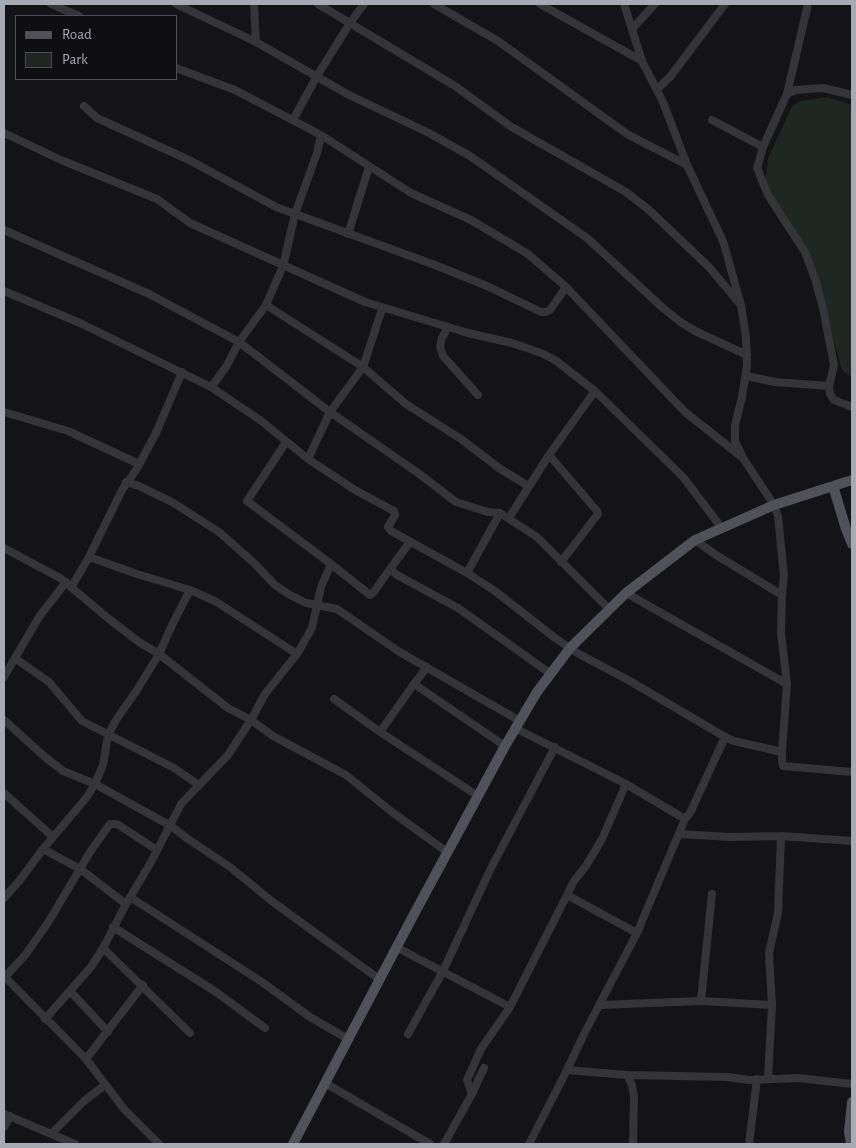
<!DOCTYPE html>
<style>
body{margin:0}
#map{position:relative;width:856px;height:1148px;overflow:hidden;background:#141315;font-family:"Alegreya Sans",sans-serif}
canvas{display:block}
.frame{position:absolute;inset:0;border:5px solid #a7a9b3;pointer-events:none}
.legend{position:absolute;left:15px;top:15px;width:162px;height:65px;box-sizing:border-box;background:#0f0e10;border:1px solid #4c4c51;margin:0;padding:6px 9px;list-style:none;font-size:15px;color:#a7a9b3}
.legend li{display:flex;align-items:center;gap:10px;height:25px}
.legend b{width:25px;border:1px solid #4c4c51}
</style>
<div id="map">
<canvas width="856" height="1148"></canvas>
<div class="frame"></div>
<ul class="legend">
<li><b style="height:6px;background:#515258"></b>Road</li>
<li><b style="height:14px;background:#202621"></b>Park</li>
</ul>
</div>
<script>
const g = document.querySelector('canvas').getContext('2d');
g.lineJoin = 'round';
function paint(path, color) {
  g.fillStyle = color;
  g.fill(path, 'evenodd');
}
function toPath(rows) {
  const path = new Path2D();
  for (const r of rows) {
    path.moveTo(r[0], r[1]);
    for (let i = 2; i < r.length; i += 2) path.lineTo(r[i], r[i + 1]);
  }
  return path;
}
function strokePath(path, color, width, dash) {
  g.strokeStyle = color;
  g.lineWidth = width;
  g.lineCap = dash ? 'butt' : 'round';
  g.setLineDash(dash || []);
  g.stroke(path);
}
paint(toPath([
 [827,97,852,105,852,378,842,370,809,254,780,212,765,179,769,156,792,106,800,101]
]), '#202621');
strokePath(toPath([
 [51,4,79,16],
 [176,4,256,42,349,95,429,133,470,156,587,238,663,308,679,321,695,331,747,355],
 [254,4,256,42],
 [318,4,455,86,510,126,626,192,649,210,709,267,740,304],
 [434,4,498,41,627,134,687,165],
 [540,4,642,61],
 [624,4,642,61,663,102,687,165,723,241,741,305,746,337,747,366,742,397,735,425,735,441,743,458,774,505,778,516,784,576,782,595,781,633,787,684],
 [632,29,655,4],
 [176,68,235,90,321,135],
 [657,89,670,77,725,4],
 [787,94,808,4],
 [852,95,823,88,796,90,787,94,763,147,757,168,768,195,805,252,815,279,823,308,834,365,829,386,830,394,834,400,852,407],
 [84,106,97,118,189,160,276,207,435,265,487,286,541,312,546,312,550,310,566,287],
 [293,120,317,76,350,23,364,4],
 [712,120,763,147],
 [4,133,61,160,157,199,190,223,365,302,468,333,512,343,541,353,555,360,595,391,683,477,721,527],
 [4,230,149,294,239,342,330,412,418,473,456,502,488,512,500,513],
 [348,234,369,167],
 [4,291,80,323,211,387,260,420,308,459,355,490,394,511,395,515,388,527,391,531,467,573,495,591,555,638,579,654,630,681,725,737,734,741,782,752,782,762,783,766,852,772],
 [266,305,363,367,406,404,461,439,499,468,528,486],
 [448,327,442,338,440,347,443,356,478,395],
 [746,376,775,382,829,386],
 [211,387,226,367,239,342,266,305,283,266,295,214,317,153,321,135,411,193,471,220,528,254,566,287,685,412,743,458],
 [4,412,68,431,139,464],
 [549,455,597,511,598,514,561,562],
 [308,459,330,412,363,367,382,309],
 [126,482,139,486,172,502,219,532,253,562,275,585,290,595,306,603,337,609,398,651,520,721],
 [509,518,549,455,595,391],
 [695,540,716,555,782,595],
 [4,548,60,578,109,619,139,642,159,654,228,708,251,720,273,736,346,775,392,812,447,852],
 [89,557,122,490,136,470,156,433,182,372],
 [331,564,370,595,373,593,390,569,397,575,458,608,551,674],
 [390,569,410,542],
 [467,573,500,513,537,537,609,609],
 [190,590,215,601,297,654],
 [626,593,787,684,782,752],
 [16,659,49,682,82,721,174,768,199,785],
 [4,677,39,617,66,582],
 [414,684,427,667],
 [334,699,380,732],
 [4,720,45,757,63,771,95,784,171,826,188,839,230,867,273,902,379,979],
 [515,728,626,784,685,819],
 [4,793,53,837],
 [478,796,380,732,414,684,505,746],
 [680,834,730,837,781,836,852,841],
 [43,849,80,869,126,904],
 [567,895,574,881,586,866,602,839,626,784],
 [130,897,262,982,310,1017,348,1039],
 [4,898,20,880,43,849,87,797,95,784,103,765,108,735,116,720,137,690,159,654,173,623,190,590,137,574,89,557,72,586],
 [113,927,216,992,265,1028],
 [396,947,510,1007],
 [103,948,190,1033],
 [4,976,86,1059,124,1109,159,1144],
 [5,977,26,954,49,921,90,852,110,824,117,824,157,850],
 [70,991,108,1032],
 [701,1001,712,894],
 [599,1005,701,1001,772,1005,768,1078],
 [772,1005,769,953,778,913,781,836],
 [45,1019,91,967,103,948,126,904,151,862,181,804,228,755,251,720,265,694,297,654,312,628,321,587,331,564,247,501,286,442],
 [408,1034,443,971,490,870,555,747],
 [86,1059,143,985],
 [567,1070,627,1075,728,1077,749,1080,798,1078,852,1084],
 [627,1075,632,1085,634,1097,633,1144],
 [325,1083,430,1144],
 [472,1094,484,1068],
 [4,1114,75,1144],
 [4,1127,10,1116],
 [51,1134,84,1101,105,1085],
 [444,1144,472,1094,467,1080,481,1049,510,1007,567,895,637,933],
 [529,1144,567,1070,585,1032,637,933,685,819,690,813,725,737],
 [749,1144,757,1079]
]), '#353539', 8);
strokePath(toPath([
 [833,486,846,529,852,544],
 [293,1144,413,916,505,746,537,692,570,648,626,593,695,540,774,505,852,480],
 [851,1144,849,1132,852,1102]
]), '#515258', 10);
</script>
